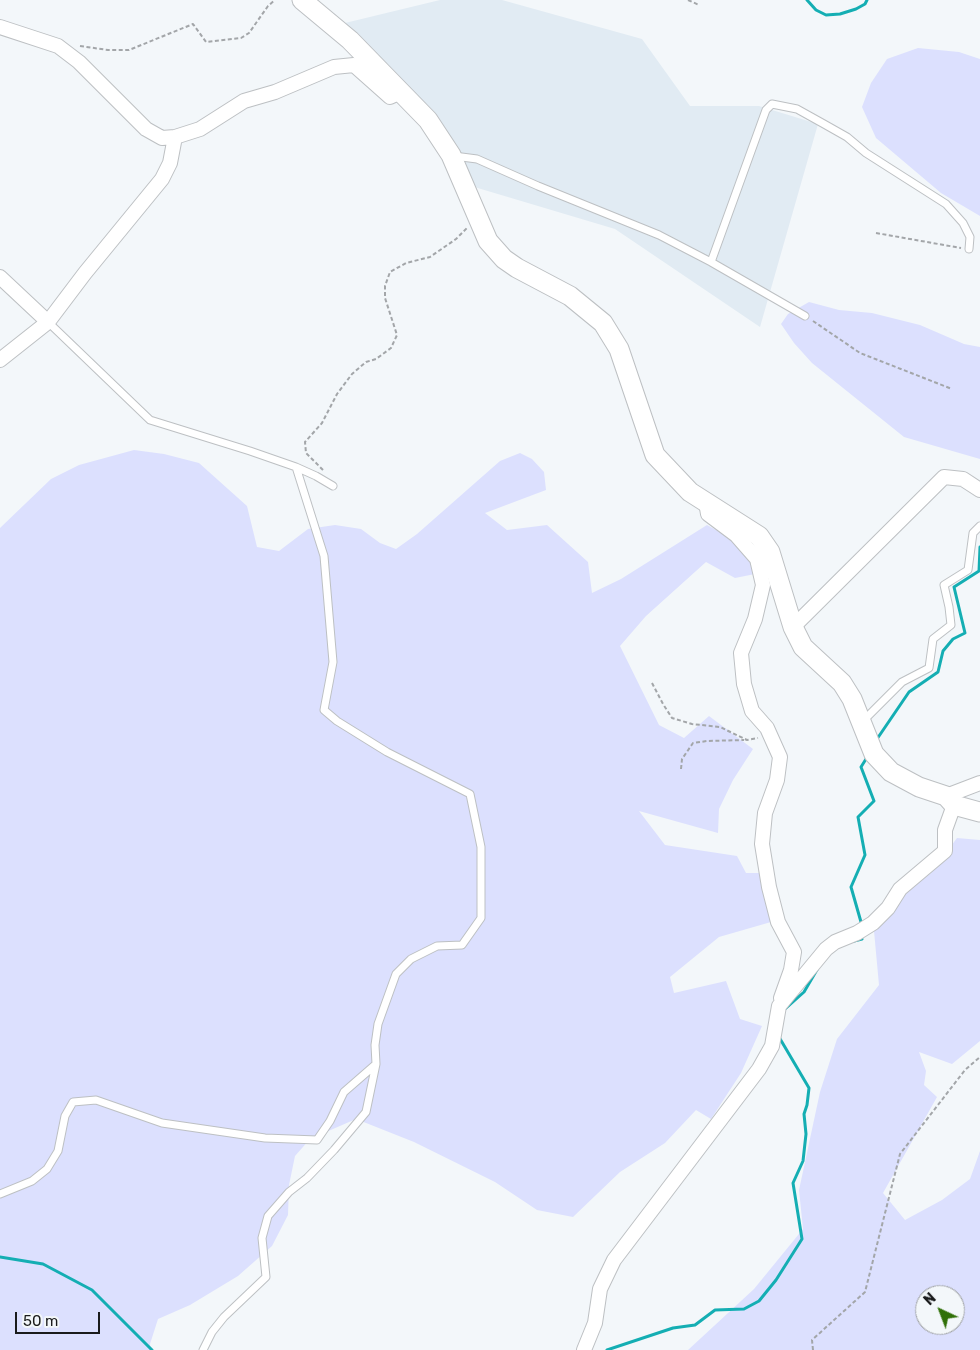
<!DOCTYPE html>
<style>
body{margin:0}
#map{position:relative;width:980px;height:1350px;overflow:hidden;background:#f3f7fa;font-family:Rubik,sans-serif}
canvas{display:block}
.north{position:absolute;left:915px;top:1285px;width:50px;height:50px;box-sizing:border-box;background:#f3f7fa;border:1px solid #9c9fa1;border-radius:50%;rotate:317deg;font-size:14px;font-weight:700;line-height:20px;text-align:center;color:#1a1b1c}
.north::after{content:'';display:block;margin:auto;width:18px;height:22px;background:#307008;clip-path:polygon(50% 0,100% 100%,50% 72%,0 100%)}
.scale{position:absolute;left:15px;top:1312px;width:85px;height:22px;box-sizing:border-box;border:2px solid #1a1b1c;border-top:0;padding-left:6px;font-size:15px;line-height:18px;white-space:nowrap;color:#1a1b1c;-webkit-text-stroke:4px #f3f7fa;paint-order:stroke}
</style>
<div id="map">
<canvas width="980" height="1350"></canvas>
<div class="north">N</div>
<div class="scale">50 m</div>
</div>
<script>
const g = document.querySelector('canvas').getContext('2d');
g.lineJoin = 'round';
function paint(path, color) {
  g.fillStyle = color;
  g.fill(path, 'evenodd');
}
function toPath(rows) {
  const path = new Path2D();
  for (const r of rows) {
    path.moveTo(r[0], r[1]);
    for (let i = 2; i < r.length; i += 2) path.lineTo(r[i], r[i + 1]);
  }
  return path;
}
function strokePath(path, color, width, dash) {
  g.strokeStyle = color;
  g.lineWidth = width;
  g.lineCap = dash ? 'butt' : 'round';
  g.setLineDash(dash || []);
  g.stroke(path);
}
paint(toPath([
 [440,0,502,0,642,39,690,106,759,106,818,124,760,327,615,229,471,186,453,140,345,23]
]), '#e1ebf3');
paint(toPath([
 [918,48,959,52,980,59,980,216,941,193,876,138,862,107,871,83,887,59],
 [809,302,839,310,872,313,920,325,964,344,980,347,980,459,904,437,812,363,794,343,781,324,788,314],
 [134,450,164,454,199,463,247,506,257,547,279,551,308,529,335,525,361,529,380,543,396,549,417,534,500,461,520,453,532,459,544,472,546,490,485,513,507,530,547,525,588,562,592,593,621,579,707,525,727,536,749,554,755,574,735,578,706,562,646,616,620,646,659,725,684,738,709,716,753,749,733,780,719,809,718,833,639,811,665,845,737,856,746,873,762,873,771,922,719,937,670,977,674,993,726,981,740,1019,762,1026,741,1073,711,1119,696,1110,665,1143,620,1172,573,1217,537,1210,495,1182,414,1142,356,1119,310,1139,295,1156,289,1185,288,1215,272,1246,238,1276,190,1305,158,1319,150,1344,151,1350,0,1350,0,528,51,479,79,465],
 [957,838,980,840,980,1041,952,1064,919,1052,926,1071,924,1085,937,1097,883,1193,905,1220,942,1200,970,1179,980,1151,980,1350,688,1350,754,1289,803,1229,799,1190,820,1092,837,1039,879,985,874,931,905,893,931,873],
 [925,1295,955,1295,955,1325,925,1325]
]), '#dce0fe');
strokePath(toPath([
 [807,0,816,10,826,15,840,14,856,9,865,4,867,0],
 [877,739,909,692,938,672,943,651,953,639,965,633,954,587,979,571,980,547],
 [861,922,851,887,865,855,858,817,874,801,861,767,866,759],
 [854,941,862,939],
 [785,1009,804,992,818,968],
 [0,1257,43,1264,92,1290,152,1350],
 [607,1350,673,1328,695,1325,715,1310,744,1309,759,1301,776,1280,802,1239,793,1183,803,1161,806,1134,804,1114,807,1105,809,1088,779,1037]
]), '#14aeb3', 3);
const lane = toPath([
 [454,156,477,159,538,186,659,235,711,262,766,110,772,104,797,109,824,124,847,137,866,153,946,204,963,223,970,237,969,249],
 [711,262,805,316],
 [48,322,150,420,250,451,296,467,316,476,333,486],
 [862,722,902,682,929,668,933,639,951,625,949,607,944,585,968,570,973,533,980,526],
 [0,1194,32,1181,47,1169,58,1151,65,1116,73,1102,96,1100,162,1123,265,1138,317,1140,330,1121,344,1092,375,1065],
 [203,1350,212,1332,224,1317,266,1277,262,1238,268,1216,289,1192,307,1178,334,1150,366,1112,376,1064,375,1045,378,1024,396,974,411,959,437,946,462,945,481,918,481,847,470,794,387,752,337,721,324,710,333,662,324,556,296,467]
]);
const street = toPath([
 [0,27,58,46,79,62,146,129,162,138,175,137,200,129,244,101,275,92,334,67,354,65,390,97,401,92],
 [0,277,48,322],
 [0,360,48,322,85,273,162,179,170,163,175,137],
 [706,502,708,514,736,535,757,559,763,585,755,619,741,653,744,684,752,711,767,728,780,757,777,780,765,813,762,844,769,887,778,922,794,952,791,970,781,998],
 [793,627,944,477,963,479,980,490],
 [946,796,980,783],
 [584,1350,595,1323,600,1289,614,1260,759,1069,772,1046,779,1006,826,949,835,942,857,933,873,923,888,908,900,889,945,851,945,830,954,805]
]);
const secondary = toPath([
 [302,0,350,40,428,120,451,155,488,241,504,259,517,268,570,296,603,323,619,349,655,455,690,492,759,536,770,552,793,627,803,647,842,683,852,699,874,754,891,772,919,787,946,796,954,805,980,812]
]);
strokePath(lane, '#bdc0c3', 9);
strokePath(street, '#bdc0c3', 16);
strokePath(secondary, '#bdc0c3', 21);
strokePath(toPath([
 [688,0,699,5],
 [80,46,108,50,129,50,193,24,206,42,241,38,249,33,268,6,275,0],
 [876,233,961,248],
 [813,321,860,353,952,389],
 [323,470,306,453,305,442,322,423,337,394,352,374,366,362,376,359,391,348,397,335,385,298,385,286,390,272,406,263,430,257,456,239,467,228],
 [652,683,663,704,672,718,692,724,720,727,747,740,758,738],
 [681,769,682,759,693,743,707,741,744,740],
 [813,1350,812,1340,865,1292,900,1154,965,1070,980,1057]
]), '#a3a6a9', 2, [4, 2.5]);
strokePath(lane, '#fff', 7);
strokePath(street, '#fff', 14);
strokePath(secondary, '#fff', 19);
</script>
